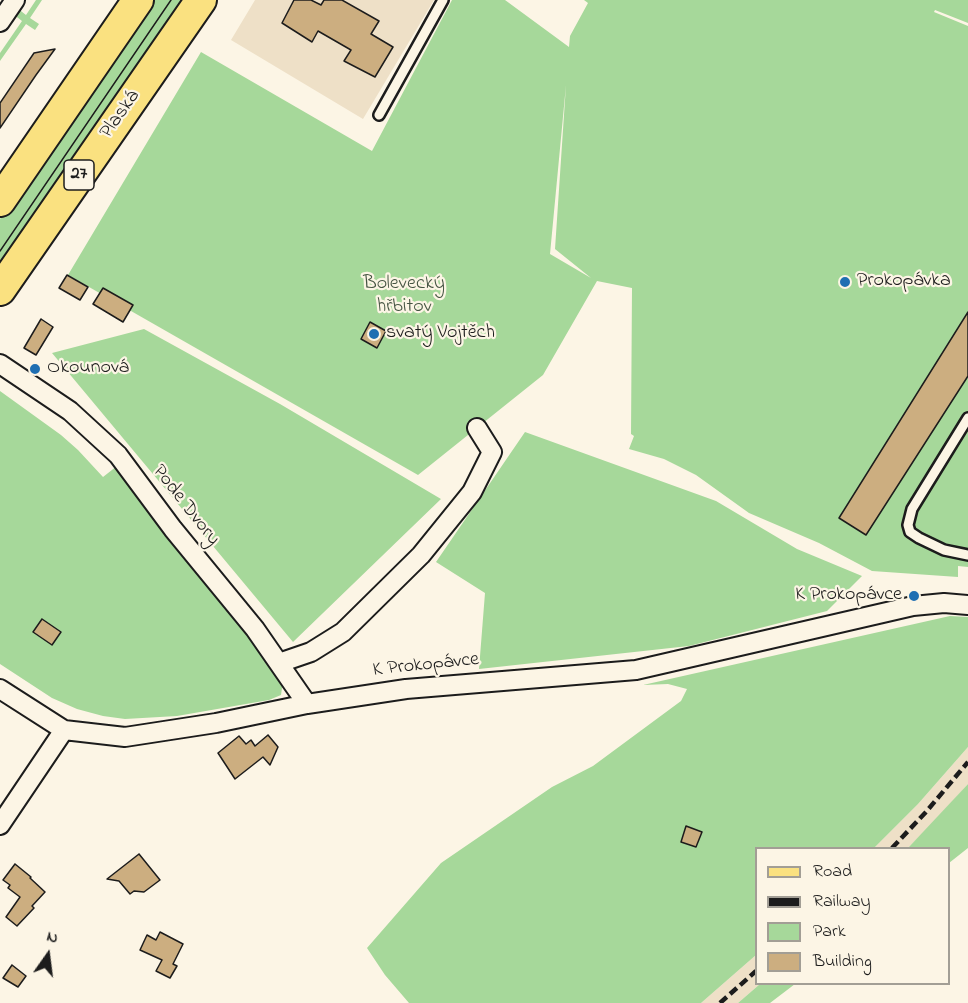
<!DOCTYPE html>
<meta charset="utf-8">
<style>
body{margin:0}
#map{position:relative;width:968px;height:1003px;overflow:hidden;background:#fcf5e5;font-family:"Indie Flower",sans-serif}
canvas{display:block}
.legend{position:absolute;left:755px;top:847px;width:195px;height:138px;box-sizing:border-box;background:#fcf5e5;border:2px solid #a29e95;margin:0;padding:8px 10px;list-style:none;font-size:18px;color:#1c1c1c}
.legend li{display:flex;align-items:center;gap:12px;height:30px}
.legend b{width:30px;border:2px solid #a29e95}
.north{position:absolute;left:18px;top:925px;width:60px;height:60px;-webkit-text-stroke:4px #fcf5e5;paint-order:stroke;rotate:14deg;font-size:16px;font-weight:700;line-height:24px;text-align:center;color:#1c1c1c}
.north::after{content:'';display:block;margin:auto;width:21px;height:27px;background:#1c1c1c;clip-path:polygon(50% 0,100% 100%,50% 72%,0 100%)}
</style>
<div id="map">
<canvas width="968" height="1003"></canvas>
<ul class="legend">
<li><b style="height:8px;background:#fae180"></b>Road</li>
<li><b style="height:8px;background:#1c1c1c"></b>Railway</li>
<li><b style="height:16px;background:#a6d89a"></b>Park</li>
<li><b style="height:16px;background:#ccae80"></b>Building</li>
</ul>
<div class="north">N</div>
</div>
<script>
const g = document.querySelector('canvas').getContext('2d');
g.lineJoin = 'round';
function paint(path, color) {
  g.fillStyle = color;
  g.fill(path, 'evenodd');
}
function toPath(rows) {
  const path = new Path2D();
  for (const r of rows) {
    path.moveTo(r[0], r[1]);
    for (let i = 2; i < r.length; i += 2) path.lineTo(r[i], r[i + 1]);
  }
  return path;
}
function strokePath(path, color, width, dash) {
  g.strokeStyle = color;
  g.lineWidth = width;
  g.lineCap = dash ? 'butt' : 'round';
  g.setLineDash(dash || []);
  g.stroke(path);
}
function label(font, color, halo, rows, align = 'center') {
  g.font = font + ' "Indie Flower",sans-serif';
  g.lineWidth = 4.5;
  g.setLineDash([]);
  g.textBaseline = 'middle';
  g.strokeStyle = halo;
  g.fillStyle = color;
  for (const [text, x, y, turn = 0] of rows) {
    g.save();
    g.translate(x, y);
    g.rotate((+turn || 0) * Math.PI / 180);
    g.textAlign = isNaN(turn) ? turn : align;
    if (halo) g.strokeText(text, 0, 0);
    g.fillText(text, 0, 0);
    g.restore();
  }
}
paint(toPath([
 [255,0,434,0,363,119,231,40],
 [968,747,968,784,936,820,908,848,874,848,918,804],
 [756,955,756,984,760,984,738,1003,701,1003]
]), '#eee0c7');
paint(toPath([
 [36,0,42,0,30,18,39,24,35,30,26,24,0,61,0,53,22,21,13,14,17,8,26,15],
 [150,0,187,0,0,275,0,219],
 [452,0,505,0,569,47,570,36,588,3,584,0,968,0,968,23,935,10,934,12,968,26,968,567,958,566,958,577,872,571,819,543,749,513,696,475,664,459,629,449,634,436,631,434,632,288,597,281,543,375,418,475,68,275,201,52,372,151],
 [566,85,555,249,591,278,550,254],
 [144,329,280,404,441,499,293,642,52,353],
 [0,391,61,435,78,450,103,477,117,466,274,665,283,681,281,695,269,700,177,716,125,719,103,716,77,709,52,698,0,664],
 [525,432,716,501,797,549,862,576,827,611,689,646,479,669,485,593,436,562],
 [950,616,968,617,968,747,918,804,874,848,756,848,756,955,701,1003,409,1003,385,975,367,948,441,863,552,787,593,766,681,701,687,689,668,684,643,685],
 [968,784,968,848,949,863,948,848,908,848],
 [760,984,795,984,770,1003,738,1003]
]), '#a6d89a');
const building = toPath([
 [294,0,311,0,321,5,324,0,342,0,379,21,371,34,393,47,375,77,344,61,351,50,318,31,312,42,282,23,294,0],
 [55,49,36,75,0,128,0,103,34,53,55,49],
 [67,275,88,287,80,300,59,288,67,275],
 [103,288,133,305,123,322,93,304,103,288],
 [968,312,968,376,866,535,839,518,968,312],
 [41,319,53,327,36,355,24,348,41,319],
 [370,322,386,331,377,348,361,339,370,322],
 [42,619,61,632,52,645,33,632,42,619],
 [268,735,278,747,270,765,263,757,235,779,218,753,239,736,246,744,251,740,255,746,268,735],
 [686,826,702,832,696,847,681,842,686,826],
 [139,854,160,880,144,892,134,891,130,894,119,881,107,879,139,854],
 [15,864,31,877,30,878,45,892,32,906,34,908,17,926,6,917,20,897,8,888,10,885,3,880,15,864],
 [160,932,183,944,173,964,177,966,170,978,156,971,162,960,140,950,147,935,156,940,160,932],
 [12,965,26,976,18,987,3,978,12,965]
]);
paint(building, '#ccae80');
strokePath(building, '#1c1c1c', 1.5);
const service = toPath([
 [379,115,443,0],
 [968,418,912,509,908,525,910,532,919,538,944,550,968,555]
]);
const minor = toPath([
 [0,22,15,0],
 [0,364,70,411,118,455,173,529,255,629,307,704],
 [279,663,311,652,343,632,421,555,472,492,492,452,477,428],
 [0,689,64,730,125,737,216,723,307,704,406,689,636,670,913,606,944,603,968,605],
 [0,825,64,730]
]);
const primary = toPath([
 [0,201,138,0],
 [0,290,201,0]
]);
strokePath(service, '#1c1c1c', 14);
strokePath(minor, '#1c1c1c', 22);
strokePath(primary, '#1c1c1c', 34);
strokePath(service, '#fcf5e5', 9);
strokePath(minor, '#fcf5e5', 18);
strokePath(primary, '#fae180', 30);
strokePath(toPath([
 [0,251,171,0]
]), '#1c1c1c', 1.5);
strokePath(toPath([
 [892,848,926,812,968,762],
 [720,1003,756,971]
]), '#1c1c1c', 4.5, [9, 4.5]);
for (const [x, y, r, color] of [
 [845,282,6,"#1f6fb2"],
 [374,334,6,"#1f6fb2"],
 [35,369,6,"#1f6fb2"],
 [914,596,6,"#1f6fb2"]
]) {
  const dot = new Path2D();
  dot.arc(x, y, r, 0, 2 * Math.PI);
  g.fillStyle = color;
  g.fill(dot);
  strokePath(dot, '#fcf5e5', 2);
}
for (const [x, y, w] of [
 [79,175,30]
]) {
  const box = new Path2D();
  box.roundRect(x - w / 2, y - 15, w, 30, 4.5);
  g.fillStyle = '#fcf5e5';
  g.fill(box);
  strokePath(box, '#1c1c1c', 1.5);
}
label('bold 18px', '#1c1c1c', null, [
 ["27",79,175]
]);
label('20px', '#1c1c1c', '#fcf5e5', [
 ["Plaská",121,115,-55],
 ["Pode Dvory",185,506,52],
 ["K Prokopávce",426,666,-6]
]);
label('20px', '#1c1c1c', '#fcf5e5', [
 ["Prokopávka",857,282],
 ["svatý Vojtěch",386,334],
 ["Okounová",47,369],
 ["K Prokopávce",902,596,"right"]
], 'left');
label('20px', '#455442', '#fcf5e5', [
 ["Bolevecký",404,285],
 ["hřbitov",404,308]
]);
</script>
